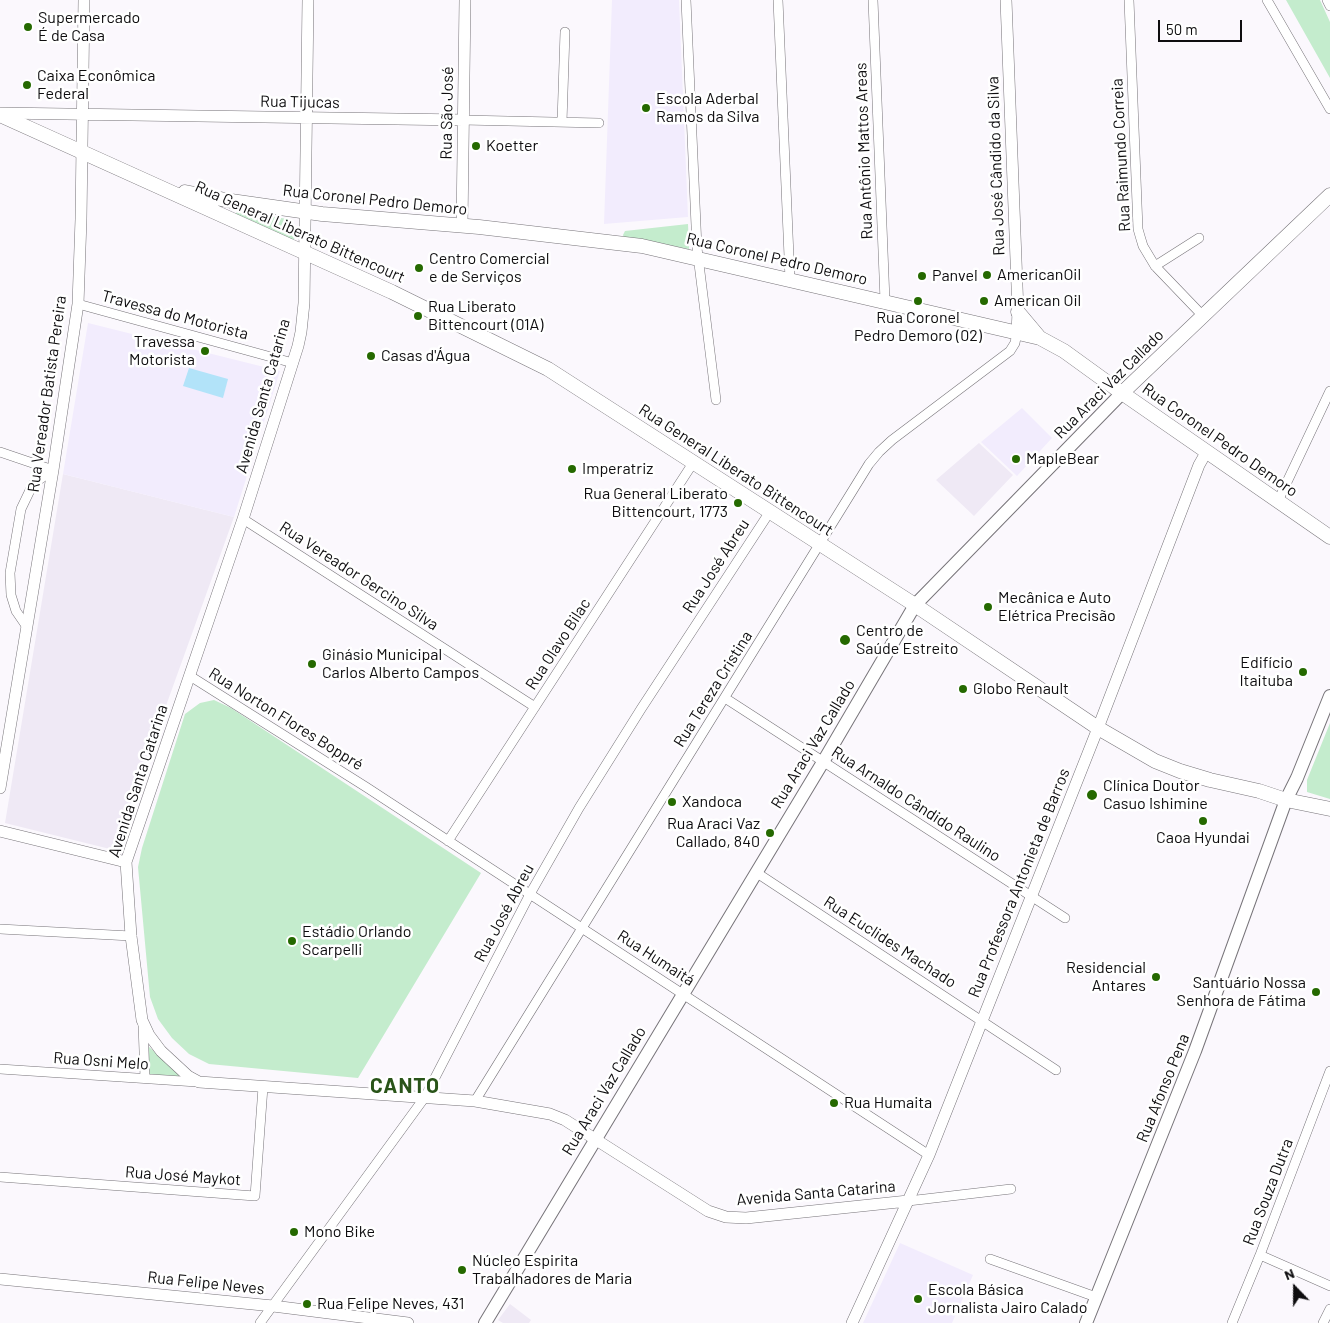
<!DOCTYPE html>
<meta charset="utf-8">
<style>
body{margin:0}
#map{position:relative;width:1330px;height:1323px;overflow:hidden;background:#fbf8fd;font-family:Barlow,sans-serif}
canvas{display:block}
.north{position:absolute;left:1270px;top:1263px;width:50px;height:50px;-webkit-text-stroke:4px #fff;paint-order:stroke;rotate:338deg;font-size:14px;font-weight:700;line-height:20px;text-align:center;color:#0e0d0f}
.north::after{content:'';display:block;margin:auto;width:18px;height:22px;background:#0e0d0f;clip-path:polygon(50% 0,100% 100%,50% 72%,0 100%)}
.scale{position:absolute;left:1158px;top:20px;width:84px;height:22px;box-sizing:border-box;border:2px solid #0e0d0f;border-top:0;padding-left:6px;font-size:15px;line-height:18px;white-space:nowrap;color:#0e0d0f;-webkit-text-stroke:4px #fff;paint-order:stroke}
</style>
<div id="map">
<canvas width="1330" height="1323"></canvas>
<div class="north">N</div>
<div class="scale">50 m</div>
</div>
<script>
const g = document.querySelector('canvas').getContext('2d');
g.lineJoin = 'round';
function paint(path, color) {
  g.fillStyle = color;
  g.fill(path, 'evenodd');
}
function toPath(rows) {
  const path = new Path2D();
  for (const r of rows) {
    path.moveTo(r[0], r[1]);
    for (let i = 2; i < r.length; i += 2) path.lineTo(r[i], r[i + 1]);
  }
  return path;
}
function strokePath(path, color, width, dash) {
  g.strokeStyle = color;
  g.lineWidth = width;
  g.lineCap = dash ? 'butt' : 'round';
  g.setLineDash(dash || []);
  g.stroke(path);
}
function label(font, color, halo, rows, align = 'center') {
  g.font = font + ' Barlow,sans-serif';
  g.lineWidth = 5;
  g.setLineDash([]);
  g.textBaseline = 'middle';
  g.strokeStyle = halo;
  g.fillStyle = color;
  for (const [text, x, y, turn = 0] of rows) {
    g.save();
    g.translate(x, y);
    g.rotate((+turn || 0) * Math.PI / 180);
    g.textAlign = isNaN(turn) ? turn : align;
    if (halo) g.strokeText(text, 0, 0);
    g.fillText(text, 0, 0);
    g.restore();
  }
}
paint(toPath([
 [979,443,1013,475,974,516,936,480],
 [63,474,234,517,114,850,5,823],
 [510,1304,531,1320,529,1323,503,1323,498,1320]
]), '#efe9f5');
paint(toPath([
 [612,0,679,0,688,217,604,224],
 [88,323,280,371,234,517,63,474],
 [1022,408,1052,438,1017,476,981,442],
 [900,1243,973,1275,952,1323,863,1323]
]), '#f2ecfd');
paint(toPath([
 [1286,0,1320,0,1330,22,1330,78],
 [240,211,287,219,295,227,295,238,291,242,234,217,236,213],
 [688,224,689,249,624,238,623,235,625,231],
 [214,700,231,708,481,873,358,1078,209,1064,189,1054,172,1038,158,1019,150,997,138,867,142,848,185,714,200,703],
 [1330,723,1330,799,1307,792,1307,780],
 [148,1046,184,1078,149,1075]
]), '#c4eccd');
paint(toPath([
 [189,368,228,379,223,398,183,386]
]), '#b2e3f9');
const minor = toPath([
 [686,0,697,248,716,400],
 [778,0,790,280],
 [873,0,885,301],
 [1129,0,1138,229,1140,236,1143,246,1155,266,1203,316],
 [1267,0,1330,109],
 [1327,0,1330,6],
 [463,120,599,123],
 [562,122,565,32],
 [1155,266,1199,238],
 [78,304,293,363],
 [0,452,53,470],
 [1278,501,1330,391],
 [243,519,535,707],
 [27,627,16,611,11,595,10,573,21,509,33,484,53,470],
 [190,676,366,787,929,1155],
 [725,698,1065,918],
 [448,841,693,463],
 [757,873,1056,1070],
 [0,929,131,936],
 [143,1024,145,1078],
 [0,1069,197,1082],
 [475,1101,869,464,879,452,892,440,1010,351,1015,343,1017,332],
 [0,1177,255,1196,263,1087],
 [908,1201,1011,1189],
 [1260,1255,1330,1286],
 [990,1259,1096,1297],
 [260,1323,425,1097,530,894,579,808,641,709,769,513],
 [1232,1323,1260,1255,1330,1071],
 [1323,1323,1330,1309]
]);
const tertiary = toPath([
 [308,0,304,303,301,332,298,346,243,519,126,862,131,936,142,1020,149,1035,161,1051,188,1076,199,1082,475,1101,550,1114,565,1120,708,1211,726,1217,746,1218,908,1201],
 [1006,0,1018,312,1017,332],
 [0,113,463,120],
 [462,226,465,0],
 [0,788,53,470,78,304,81,219,84,0],
 [0,831,126,862],
 [0,1279,273,1306,408,1323],
 [852,1323,929,1155,1098,728,1199,465,1207,451]
]);
const secondary = toPath([
 [485,1323,823,762,915,605,1122,393],
 [1086,1323,1195,1051,1286,800,1297,778,1330,696]
]);
const primary = toPath([
 [0,115,392,292,548,369,915,605,1098,728,1155,761,1180,771,1210,780,1259,791,1286,800,1330,809],
 [185,192,231,201,322,214,479,227,642,246,1040,338,1064,351,1122,393,1330,537],
 [1018,312,1039,337],
 [1122,393,1330,195]
]);
strokePath(minor, '#777479', 10);
strokePath(tertiary, '#777479', 12);
strokePath(secondary, '#777479', 14);
strokePath(primary, '#777479', 15);
strokePath(minor, '#fff', 9);
strokePath(tertiary, '#fff', 11);
strokePath(secondary, '#fff', 12);
strokePath(primary, '#fff', 14);
for (const [x, y, r, color] of [
 [28,27,5,"#256900"],
 [27,85,5,"#256900"],
 [646,108,5,"#256900"],
 [476,146,5,"#256900"],
 [419,268,5,"#256900"],
 [987,275,5,"#256900"],
 [922,276,5,"#256900"],
 [918,301,5,"#256900"],
 [984,301,5,"#256900"],
 [418,316,5,"#256900"],
 [205,351,5,"#256900"],
 [371,356,5,"#256900"],
 [1016,459,5,"#256900"],
 [572,469,5,"#256900"],
 [738,503,5,"#256900"],
 [988,607,5,"#256900"],
 [845,640,6,"#256900"],
 [312,664,5,"#256900"],
 [1303,672,5,"#256900"],
 [963,689,5,"#256900"],
 [1092,795,6,"#256900"],
 [672,802,5,"#256900"],
 [1203,821,5,"#256900"],
 [770,833,5,"#256900"],
 [292,941,5,"#256900"],
 [1156,977,5,"#256900"],
 [1316,992,5,"#256900"],
 [834,1103,5,"#256900"],
 [294,1232,5,"#256900"],
 [462,1270,5,"#256900"],
 [918,1299,5,"#256900"],
 [307,1304,5,"#256900"]
]) {
  const dot = new Path2D();
  dot.arc(x, y, r, 0, 2 * Math.PI);
  g.fillStyle = color;
  g.fill(dot);
  strokePath(dot, '#fff', 2);
}
label('16px', '#0e0d0f', '#fff', [
 ["Supermercado",38,18],
 ["É de Casa",38,36],
 ["Caixa Econômica",37,76],
 ["Federal",37,94],
 ["Escola Aderbal",656,99],
 ["Ramos da Silva",656,117],
 ["Koetter",486,146],
 ["Centro Comercial",429,259],
 ["e de Serviços",429,277],
 ["AmericanOil",997,275],
 ["Panvel",932,276],
 ["American Oil",994,301],
 ["Rua Liberato",428,307],
 ["Bittencourt (01A)",428,325],
 ["Rua Coronel",918,318,"center"],
 ["Pedro Demoro (02)",918,336,"center"],
 ["Travessa",195,342,"right"],
 ["Motorista",195,360,"right"],
 ["Casas d'Água",381,356],
 ["MapleBear",1026,459],
 ["Imperatriz",582,469],
 ["Rua General Liberato",728,494,"right"],
 ["Bittencourt, 1773",728,512,"right"],
 ["Mecânica e Auto",998,598],
 ["Elétrica Precisão",998,616],
 ["Centro de",856,631],
 ["Saúde Estreito",856,649],
 ["Ginásio Municipal",322,655],
 ["Carlos Alberto Campos",322,673],
 ["Edifício",1293,663,"right"],
 ["Itaituba",1293,681,"right"],
 ["Globo Renault",973,689],
 ["Clínica Doutor",1103,786],
 ["Casuo Ishimine",1103,804],
 ["Xandoca",682,802],
 ["Rua Araci Vaz",760,824,"right"],
 ["Callado, 840",760,842,"right"],
 ["Caoa Hyundai",1203,838,"center"],
 ["Estádio Orlando",302,932],
 ["Scarpelli",302,950],
 ["Residencial",1146,968,"right"],
 ["Antares",1146,986,"right"],
 ["Santuário Nossa",1306,983,"right"],
 ["Senhora de Fátima",1306,1001,"right"],
 ["Rua Humaita",844,1103],
 ["Mono Bike",304,1232],
 ["Núcleo Espirita",472,1261],
 ["Trabalhadores de Maria",472,1279],
 ["Escola Básica",928,1290],
 ["Jornalista Jairo Calado",928,1308],
 ["Rua Felipe Neves, 431",317,1304]
], 'left');
label('16px', '#0e0d0f', '#fff', [
 ["Rua Tijucas",300,102,1],
 ["Rua São José",447,113,-89],
 ["Rua Antônio Mattos Areas",864,151,-92],
 ["Rua Raimundo Correia",1121,155,-93],
 ["Rua José Cândido da Silva",996,166,-92],
 ["Rua Coronel Pedro Demoro",375,200,6],
 ["Rua General Liberato Bittencourt",300,232,24],
 ["Rua Coronel Pedro Demoro",777,259,13],
 ["Travessa do Motorista",175,315,15],
 ["Rua Araci Vaz Callado",1109,384,-45],
 ["Rua Vereador Batista Pereira",47,394,-82],
 ["Avenida Santa Catarina",263,396,-74],
 ["Rua Coronel Pedro Demoro",1220,440,35],
 ["Rua General Liberato Bittencourt",736,470,33],
 ["Rua José Abreu",716,566,-57],
 ["Rua Vereador Gercino Silva",359,576,33],
 ["Rua Olavo Bilac",558,644,-57],
 ["Rua Tereza Cristina",713,689,-58],
 ["Rua Norton Flores Boppré",286,719,32],
 ["Rua Araci Vaz Callado",813,744,-59],
 ["Avenida Santa Catarina",138,781,-72],
 ["Rua Arnaldo Cândido Raulino",916,804,33],
 ["Rua Professora Antonieta de Barros",1019,883,-68],
 ["Rua José Abreu",504,913,-62],
 ["Rua Euclides Machado",890,942,33],
 ["Rua Humaitá",656,958,33],
 ["Rua Osni Melo",101,1061,4],
 ["Rua Afonso Pena",1163,1088,-68],
 ["Rua Araci Vaz Callado",604,1091,-59],
 ["Rua José Maykot",183,1176,4],
 ["Rua Souza Dutra",1268,1192,-69],
 ["Avenida Santa Catarina",816,1193,-5],
 ["Rua Felipe Neves",206,1283,6]
]);
g.letterSpacing = '1px';
label('bold 21px', '#295419', '#fff', [
 ["CANTO",405,1086]
]);
g.letterSpacing = '0px';
</script>
